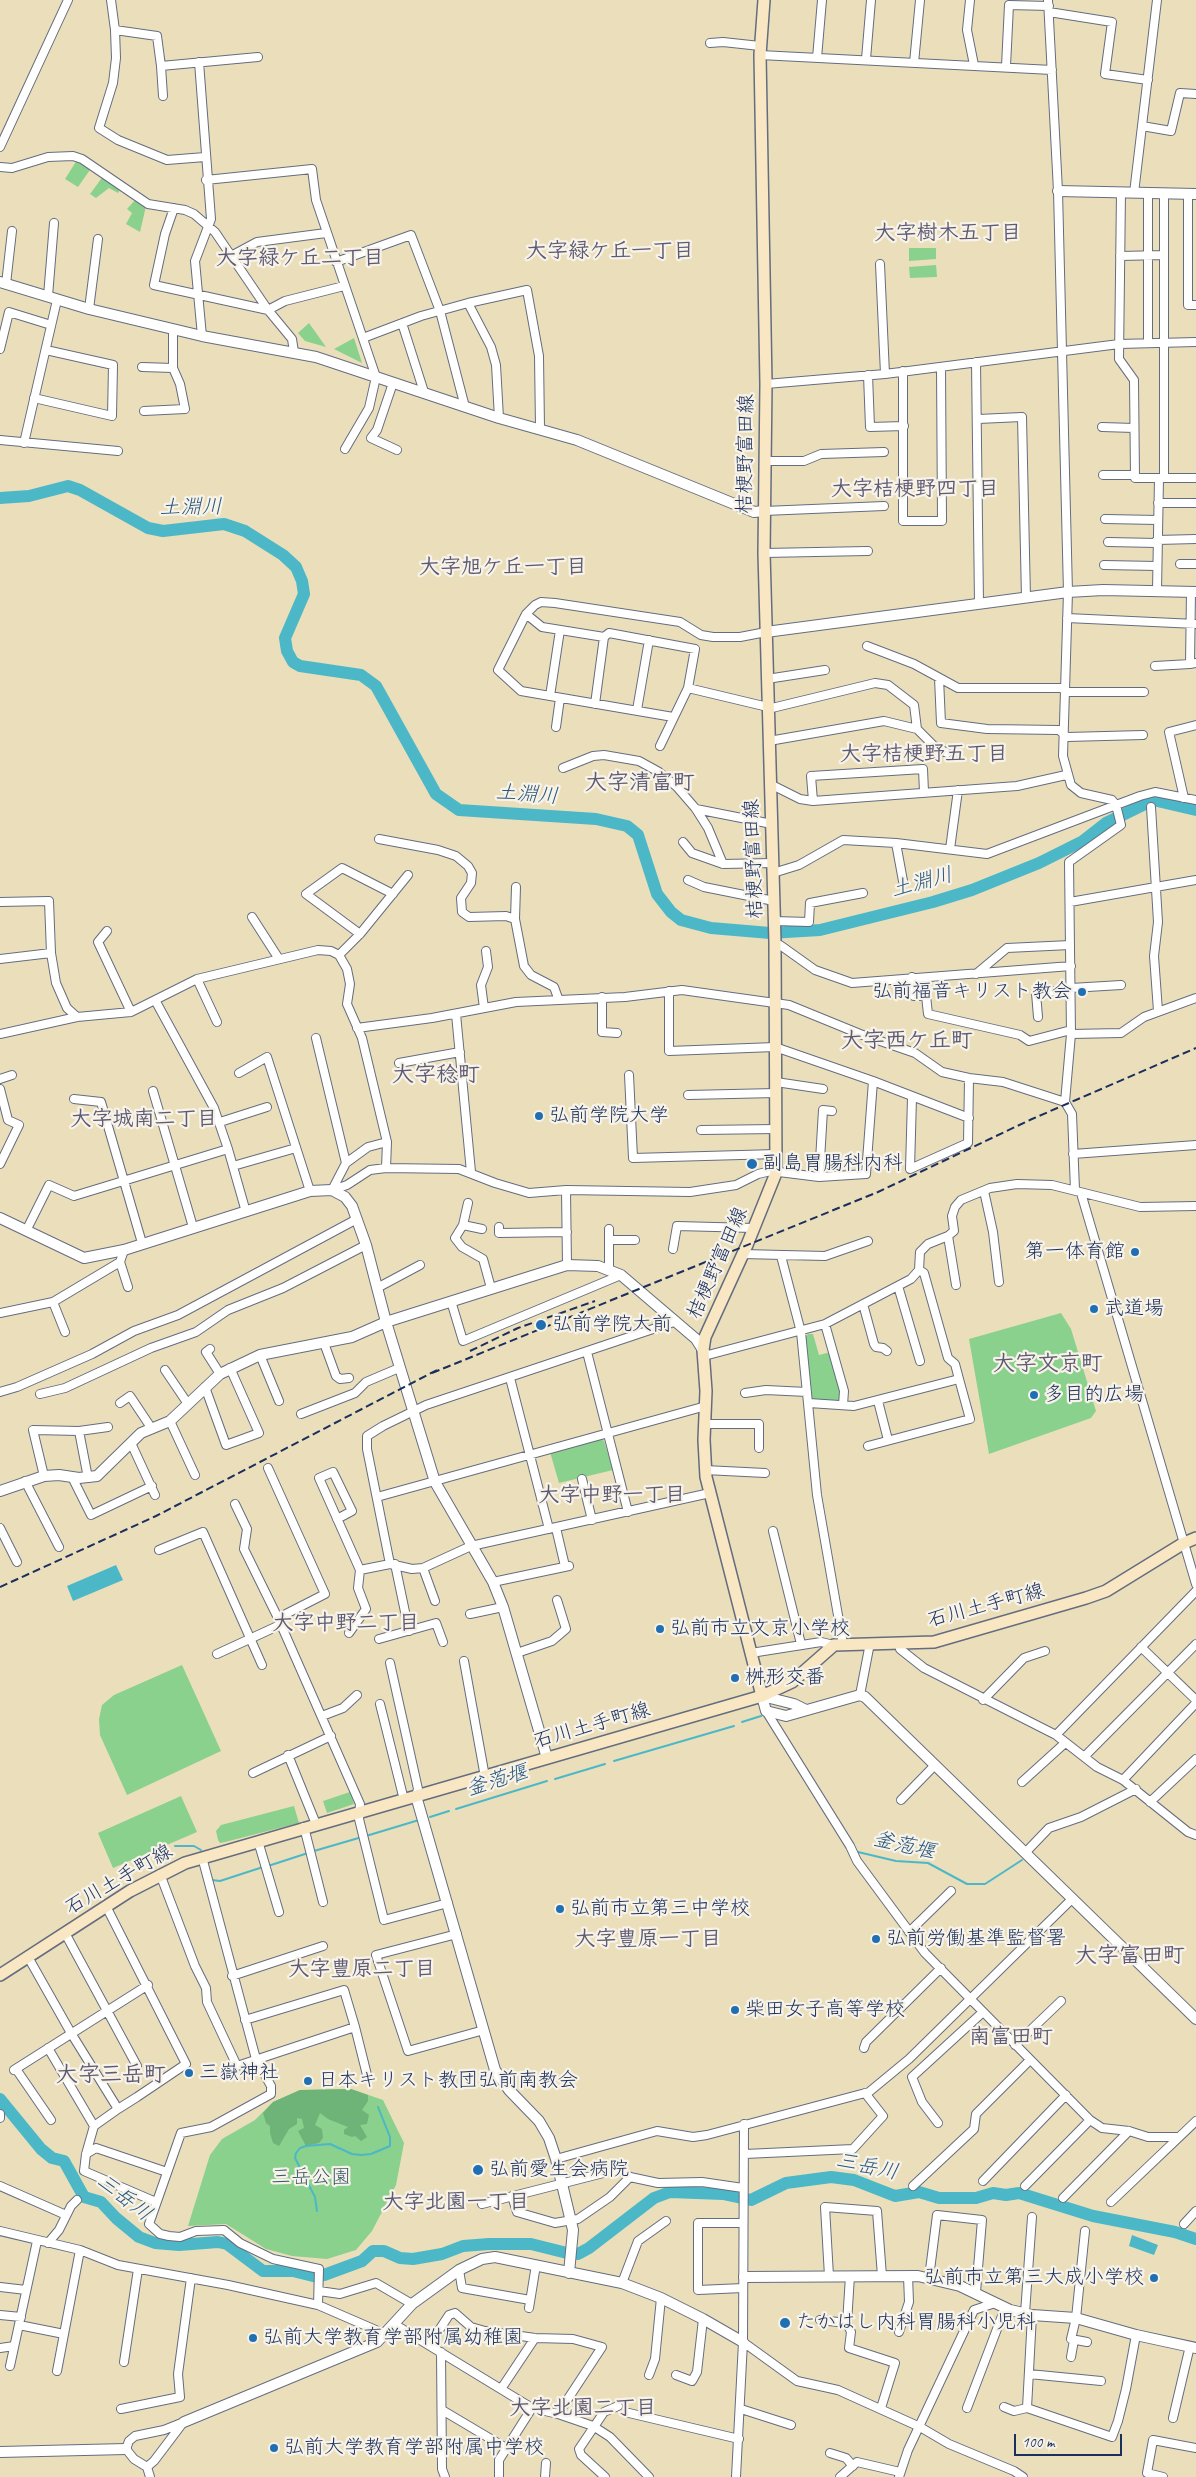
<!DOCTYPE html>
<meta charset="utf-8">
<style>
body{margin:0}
#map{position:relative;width:1196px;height:2477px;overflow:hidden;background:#ebdfbb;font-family:Caveat,sans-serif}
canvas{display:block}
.scale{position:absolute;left:1014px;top:2434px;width:108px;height:22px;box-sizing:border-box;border:2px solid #1b2f5e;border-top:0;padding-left:6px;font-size:15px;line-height:18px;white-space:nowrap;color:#1b2f5e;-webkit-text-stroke:4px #f7f3e8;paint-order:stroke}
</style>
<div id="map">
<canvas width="1196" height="2477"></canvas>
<div class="scale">100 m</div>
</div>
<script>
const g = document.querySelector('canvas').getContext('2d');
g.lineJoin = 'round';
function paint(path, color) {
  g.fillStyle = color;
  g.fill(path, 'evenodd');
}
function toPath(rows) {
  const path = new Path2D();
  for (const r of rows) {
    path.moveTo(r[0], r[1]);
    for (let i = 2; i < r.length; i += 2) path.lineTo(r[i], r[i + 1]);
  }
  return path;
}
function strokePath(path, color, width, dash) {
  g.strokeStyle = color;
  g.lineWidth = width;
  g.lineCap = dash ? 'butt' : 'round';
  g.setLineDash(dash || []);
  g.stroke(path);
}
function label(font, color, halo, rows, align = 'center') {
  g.font = font + ' Caveat,"Klee One",sans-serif';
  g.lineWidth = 4.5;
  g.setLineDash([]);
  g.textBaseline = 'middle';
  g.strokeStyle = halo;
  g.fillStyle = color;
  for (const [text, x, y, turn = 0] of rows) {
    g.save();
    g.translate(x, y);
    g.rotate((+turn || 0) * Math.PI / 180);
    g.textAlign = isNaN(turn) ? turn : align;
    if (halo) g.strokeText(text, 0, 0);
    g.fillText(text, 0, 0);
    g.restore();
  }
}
paint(toPath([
 [77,160,92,167,78,187,65,179],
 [104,175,122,187,118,193,109,188,96,198,90,194],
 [136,199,146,206,140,232,126,224,132,213,127,209],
 [909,248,936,248,936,259,909,261],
 [936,265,937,277,910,278,909,267],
 [309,323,326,347,305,341,298,333],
 [354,338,362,363,334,349],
 [1061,1313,1071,1329,1096,1411,1091,1418,989,1454,969,1339],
 [808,1334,813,1334,819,1355,831,1352,842,1392,839,1401,813,1401,811,1399,805,1338],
 [601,1439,604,1441,613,1470,559,1483,550,1452],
 [182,1665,221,1751,127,1795,100,1735,99,1719,102,1705,114,1695],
 [350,1792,354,1804,327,1813,323,1801],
 [181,1796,197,1832,113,1868,98,1833],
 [294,1806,299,1823,225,1842,220,1843,218,1840,216,1831,221,1825],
 [351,2089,383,2100,404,2143,396,2185,372,2231,356,2250,327,2259,292,2256,266,2249,226,2224,188,2226,210,2155,222,2139,255,2120,273,2102,300,2090]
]), '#89d18c');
paint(toPath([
 [351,2089,368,2095,368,2101,362,2110,369,2115,367,2124,360,2125,367,2137,361,2141,355,2136,352,2137,344,2134,344,2130,348,2127,328,2119,320,2113,315,2125,322,2129,323,2138,319,2143,306,2146,298,2131,304,2128,302,2119,297,2118,297,2124,289,2129,279,2146,273,2143,270,2133,270,2126,266,2123,263,2113,273,2102,300,2090]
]), '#6eb378');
paint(toPath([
 [116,1565,123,1580,73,1601,67,1586],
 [1132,2235,1158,2245,1154,2255,1129,2246]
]), '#4cb8c7');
strokePath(toPath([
 [742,1722,761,1716],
 [614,1761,734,1726],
 [555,1779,605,1764],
 [456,1809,547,1781],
 [430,1817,449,1811],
 [366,1836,419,1820],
 [175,1846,194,1846,201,1850],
 [314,1851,362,1837],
 [858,1852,896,1861,928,1863,967,1884,985,1884,1022,1860],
 [208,1866,212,1880,220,1881,263,1867],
 [268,1866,308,1853],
 [317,2211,315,2197,295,2158,296,2153,300,2148,306,2146,330,2144,352,2154,361,2155,371,2154,390,2146,390,2137,378,2107]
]), '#4cb8c7', 2);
strokePath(toPath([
 [0,498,29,496,68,486,80,490,148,528,163,531,224,524,245,531,283,555,296,567,302,581,304,594,285,638,287,651,293,662,300,666,361,675,376,686,436,794,459,810,596,819,627,826,638,835,657,894,671,912,681,920,711,928,770,933,820,930,933,902,972,890,1039,863,1083,841,1106,823,1153,800,1196,810],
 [0,2099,41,2149,52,2158,64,2161,84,2197,101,2202,116,2218,139,2237,155,2243,179,2245,218,2242,227,2244,263,2271,293,2271,317,2277],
 [578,2254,589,2248,654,2198,670,2192,723,2194,751,2200,786,2183,831,2177,854,2180,895,2196,919,2192,939,2198,976,2198,993,2193,1006,2195,1019,2193,1093,2216,1175,2232,1196,2239],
 [324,2275,362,2261,373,2251,384,2251,400,2258,413,2259,442,2254,463,2246,489,2244,531,2244,567,2253]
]), '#4cb8c7', 12);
const minor = toPath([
 [111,0,115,30,157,36,161,66,258,57],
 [970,0,967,30,974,65],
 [1048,0,1058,191,1068,592,1063,756,1071,785,1081,793,1112,800,1116,805,1121,825,1069,862,1071,1034,1065,1102,1072,1114,1075,1190],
 [1049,12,1112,22,1105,74,1148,80],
 [115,30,116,58,113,83,99,128,118,140,167,160,205,157],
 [710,43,723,42,760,46],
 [760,55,1052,70],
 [817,58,822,0],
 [866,59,871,0],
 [199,62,211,219,195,261,202,336],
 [914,63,920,0],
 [161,66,163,96],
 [1006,66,1009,5,1049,6],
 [1142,126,1171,131,1180,93,1196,94],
 [0,147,68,0],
 [0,167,12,168,48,157,73,156,82,159,148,204,185,210,194,214,215,232,268,310,292,339,294,352],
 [206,180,312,169,316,200,376,377,369,408,345,449],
 [1121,192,1119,359,1134,380,1135,478,1196,478],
 [1134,193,1157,0],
 [1164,193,1164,478],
 [1188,194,1188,305,1196,305],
 [174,208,165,234,154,285,268,310,285,301,344,286],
 [231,256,257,242,326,233],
 [1120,256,1164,255],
 [336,262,411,235,440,311,465,407],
 [880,264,885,374],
 [6,284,12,231],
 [48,296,54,223],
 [468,303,491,347,496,365,499,418],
 [89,309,98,239],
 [402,323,424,392],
 [363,338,421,316,468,303,527,290,539,356,540,428],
 [1148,343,1148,193],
 [0,349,9,312,51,325],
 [976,362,979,604],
 [142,367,173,368],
 [903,371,903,521,942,521,941,367],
 [868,375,870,427,904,426],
 [393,383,377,430,371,438,397,450],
 [766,384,885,374,1119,344,1196,342],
 [34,398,112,416,113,365,46,350],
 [144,411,185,409,180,384,173,368,173,329],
 [978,419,1022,417,1026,598],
 [1102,427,1134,428],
 [0,440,118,451],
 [24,443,57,300],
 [766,461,804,461,821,454,884,452],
 [1103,475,1135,475],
 [1158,503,1196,503],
 [764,511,884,506],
 [1105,519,1158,520],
 [1157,540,1196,539],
 [1108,542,1157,543],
 [764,553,868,551],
 [1180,564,1196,564],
 [1104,565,1157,566],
 [1157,591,1159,478],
 [1191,592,1190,664,1196,663],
 [526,614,535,605,541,602,555,603,680,622,701,635,713,637,740,637,766,632],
 [1067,618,1196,624],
 [867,646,914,664,958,688,1061,688,1068,692,1144,692],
 [1155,666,1190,664],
 [939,678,941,723,987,729,1059,730,1067,737,1143,735],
 [767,679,825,670],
 [688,688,772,708,875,683,888,685,914,705,917,729],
 [550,696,560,630],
 [595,704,604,637],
 [637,710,649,640],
 [556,727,560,698],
 [769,741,884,721,917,729,934,746,947,753],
 [660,746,688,688,695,649,609,633,604,637,542,627,526,614,498,670,521,691,673,717],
 [563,768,593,756,604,755,639,761,659,772,677,787,696,809,708,828,723,864],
 [770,784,800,799,813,801,1017,786,1066,775],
 [1184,798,1169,732,1196,725],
 [813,801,811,776,923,769,924,792],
 [1151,807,1158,922,1154,956,1158,1011],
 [696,809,772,824],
 [379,839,438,850,456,856,468,866,472,873,471,883,461,898,462,912,469,917,506,916,515,919,524,966,531,975,554,987,558,998],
 [683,842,692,853,723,864,773,863],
 [896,843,903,881],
 [950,849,958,790],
 [773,873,799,865,843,840,896,843,987,854,1140,796,1155,792,1196,800],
 [688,880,704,887,774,901],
 [0,902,49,901,51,953,56,983,67,1008,77,1017],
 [1070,902,1196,880],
 [252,917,279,959],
 [515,919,516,887],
 [774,921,809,922,810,903,863,893],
 [107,931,98,942,131,1012],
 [360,934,306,894,342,868,393,894],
 [775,945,780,945,815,970,852,983,1071,966],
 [339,955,360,934,408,875],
 [0,959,51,953],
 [976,974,1007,948,1070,945],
 [912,977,914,996,926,996,928,1014,1020,1035,1029,1041,1071,1030],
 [197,979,217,1022],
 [1071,988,1121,985],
 [669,991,669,1051,775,1047,873,1081,969,1118],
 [602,997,602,1032,617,1033],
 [155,1000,214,1108,228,1149],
 [484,1008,481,985,488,967,486,951],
 [456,1014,471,1172],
 [1038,1017,1036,993,1071,990],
 [357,1028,432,1018,516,1002,625,997,682,990,789,1005,860,1034,915,1053,942,1072,969,1078,1003,1082,1065,1102],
 [0,1034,77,1017,131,1012,197,979,318,950,331,951,339,955,347,969,350,984,347,1004,362,1038,387,1142,368,1147,346,1163,332,1190],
 [1071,1034,1121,1033,1144,1017,1196,998],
 [316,1038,346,1163],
 [399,1063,460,1052],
 [239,1073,267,1057,310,1191],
 [629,1075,633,1158,777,1154],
 [0,1079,12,1075],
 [776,1082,823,1089],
 [0,1089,8,1120,19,1125,0,1164],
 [153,1091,193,1227],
 [688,1095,776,1093],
 [912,1098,910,1169,968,1143,969,1078],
 [74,1099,101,1102,142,1243],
 [220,1122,267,1107],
 [701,1130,776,1129],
 [1073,1154,1196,1145],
 [233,1166,296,1148],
 [386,1168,459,1169,495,1183,529,1193,566,1190,690,1192,736,1185,758,1174,771,1171,819,1177,866,1174,873,1081],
 [819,1177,823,1110,832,1111],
 [332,1190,347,1185,370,1170,386,1168,387,1142],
 [566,1190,567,1265],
 [984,1191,993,1232,999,1282],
 [1081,1193,1196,1584],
 [468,1203,463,1225,455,1238,462,1247,483,1259,491,1288],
 [463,1225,482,1229],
 [499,1227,499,1233,567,1232],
 [609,1229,609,1269],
 [26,1231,49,1185,74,1196,228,1149,246,1212],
 [948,1236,956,1285],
 [609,1240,635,1240],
 [673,1249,677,1226,753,1228],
 [742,1254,825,1256,868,1241],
 [781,1256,801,1332,817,1495,843,1644],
 [120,1262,128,1287],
 [898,1286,920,1361],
 [377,1288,420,1265],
 [451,1301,463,1341,621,1275],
 [53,1302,65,1332],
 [863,1304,874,1344,876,1347,883,1348,887,1351],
 [0,1313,53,1302,120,1262,124,1250],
 [825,1324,844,1391,843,1405],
 [324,1343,336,1376,340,1379,349,1378],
 [210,1349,206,1352,220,1374],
 [703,1350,708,1355,825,1324,911,1279,919,1270,920,1252,928,1244,948,1236,954,1231,952,1216,955,1207,961,1200,990,1188,1017,1184,1052,1185,1140,1207,1196,1206],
 [587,1352,628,1512],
 [260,1355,279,1401],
 [165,1370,188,1404],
 [510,1378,549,1529],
 [205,1387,226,1445,259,1433,230,1368],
 [0,1392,17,1387,92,1354,134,1331,178,1315,357,1219],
 [745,1393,766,1390,807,1392],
 [40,1394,65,1388,151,1348,196,1332,228,1310,283,1288,366,1245],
 [878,1401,888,1440],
 [120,1403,130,1396,152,1429],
 [809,1403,854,1406,959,1379,955,1364,948,1358,924,1273,919,1270],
 [301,1414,355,1393,366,1382,399,1368],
 [170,1421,195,1475],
 [705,1424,759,1424,759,1448],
 [79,1431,88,1478],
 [131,1443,155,1495],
 [868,1446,970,1419,959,1379],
 [268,1468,325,1594,278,1618,360,1804,359,1819,384,1920,448,1903],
 [705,1470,765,1473],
 [44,1476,33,1430,79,1431,108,1427],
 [72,1477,91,1515,152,1486],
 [582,1479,592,1520],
 [25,1481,59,1547],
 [377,1497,706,1406],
 [235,1504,247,1529,244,1549,278,1618],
 [337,1519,352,1511,333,1472,319,1478,360,1570],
 [0,1528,17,1562],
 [556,1528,564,1562],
 [773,1531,801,1644],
 [159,1550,203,1532,262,1665],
 [390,1564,367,1449,367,1436,383,1426,426,1405,674,1322],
 [395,1564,409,1631],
 [423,1568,435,1601],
 [493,1582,569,1566],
 [470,1614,503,1607],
 [349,1633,366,1609,358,1588,360,1570,390,1564,412,1569,423,1568,471,1546,710,1493],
 [379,1639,436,1623,443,1642],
 [899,1642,900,1649,924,1668,1056,1735,1097,1767,1123,1780,1188,1832,1196,1835],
 [1141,1647,1196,1700],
 [517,1653,552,1641,566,1629,557,1600],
 [751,1653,821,1642,834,1645],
 [217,1654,282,1624],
 [464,1661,485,1777],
 [390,1663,418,1789,416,1796],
 [860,1695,870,1643],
 [983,1700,1024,1658,1045,1651],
 [380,1704,404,1800],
 [766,1711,850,1846,857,1861,925,1953,1090,2120,1102,2128,1129,2131,1148,2137,1179,2137],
 [322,1716,343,1708,357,1695],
 [1056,1735,1196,1591],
 [288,1755,316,1824],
 [1084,1757,1196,1644],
 [253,1773,331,1736],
 [1123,1780,1196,1703],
 [1022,1782,1065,1743],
 [901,1800,935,1765],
 [1150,1802,1196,1759],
 [304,1827,323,1902],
 [258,1841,279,1912],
 [1025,1853,1049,1828,1081,1817,1136,1789],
 [202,1857,256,2059,271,2086,271,2094,211,2127,181,2133,149,2224,160,2234,169,2236,180,2237,196,2231,224,2230,240,2243,273,2259,319,2269,318,2305],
 [160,1874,195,1966,206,1988,207,2002,237,2066,355,2027,367,2075],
 [909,1932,951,1891],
 [65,1933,137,2066],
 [457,1934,376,1955,408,2051,484,2030],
 [28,1957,71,2033,118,2109,137,2097,186,2064,106,1906],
 [232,1976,323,1946],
 [245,2020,344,1990,355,2027],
 [1015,2045,1061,2001],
 [48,2048,94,2126],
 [864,2048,866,2042,941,1968],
 [16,2069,51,2120],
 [14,2070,148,1985],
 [118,2109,94,2126,86,2154,84,2171,156,2202],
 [0,2114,0,2118],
 [938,2123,922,2102,912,2077,983,2012],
 [86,2154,96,2148,167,2172],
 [745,2154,853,2149,883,2116,865,2093],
 [556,2159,657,2131,693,2137,707,2135,869,2092,909,2059,1072,1899],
 [983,2181,1066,2095],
 [0,2186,66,2215],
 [913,2186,974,2129,976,2114,1030,2060],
 [1025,2186,1090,2120],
 [512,2196,517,2212,555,2223,578,2219,610,2197,630,2177],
 [1063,2198,1129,2131],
 [1111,2202,1196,2121],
 [482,2204,619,2169,630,2177,658,2183,702,2182,743,2188],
 [743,2223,698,2223,698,2290,743,2288],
 [1184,2224,1196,2211],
 [0,2231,80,2250,118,2265,228,2285,318,2305,385,2334],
 [1085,2231,1076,2318,1071,2339,1087,2342],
 [48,2243,59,2230,71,2206,77,2200],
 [459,2270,462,2288,530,2300],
 [829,2276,825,2207,877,2211,882,2276],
 [850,2276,847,2323,851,2332,849,2348,895,2363,881,2408],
 [929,2278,937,2215,982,2220,976,2292],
 [622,2283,638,2241,666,2221],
 [0,2287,26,2290],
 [319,2291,340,2294,376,2283,412,2304],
 [529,2308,536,2265],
 [1025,2313,1032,2217],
 [0,2315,21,2317],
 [1032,2315,1027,2408,1112,2437,1118,2421,1126,2389,1136,2335],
 [820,2320,847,2323],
 [394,2324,532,2408,558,2414,593,2426,610,2437,649,2477],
 [19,2325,64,2334],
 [899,2332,909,2302,908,2276],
 [743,2342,797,2381,838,2390,920,2427,949,2444,1014,2471,1023,2477],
 [430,2344,449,2315,455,2313,471,2327,485,2331,535,2338,573,2339,602,2347,558,2414],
 [0,2348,14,2346],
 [441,2352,442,2469,445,2477],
 [1071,2357,1074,2340],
 [124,2362,138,2269],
 [10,2366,37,2241],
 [57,2371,80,2250],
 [1029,2374,1101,2381],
 [649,2375,655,2359,661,2298],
 [676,2375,692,2381,697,2372,703,2319],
 [501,2389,535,2338],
 [1004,2407,1014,2411,1027,2408],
 [967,2408,1005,2308],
 [121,2409,180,2397,178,2374,191,2278],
 [741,2409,791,2425],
 [442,2410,506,2448],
 [629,2413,739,2439],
 [1173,2418,1190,2346],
 [830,2453,846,2458,853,2466],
 [147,2467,154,2461,182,2424],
 [150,2477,147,2467,134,2459,126,2449,129,2441,135,2436,164,2430,184,2422],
 [499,2477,499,2460,532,2408],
 [545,2477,546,2463],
 [605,2477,581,2455,579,2449,604,2412,618,2406],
 [736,2477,743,2342,744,2124],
 [840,2477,857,2462,900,2472],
 [899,2477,908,2450,974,2310,995,2303],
 [1163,2477,1147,2473,1153,2440,1196,2448]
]);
const tertiary = toPath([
 [1058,191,1196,194],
 [0,282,89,309,202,336,316,357,499,418,577,440,754,512,764,511],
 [766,632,1068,592,1103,590,1196,592],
 [0,1218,84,1258,124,1250,310,1191,332,1190,345,1197,352,1206,366,1245,386,1322,435,1482,493,1582,503,1607,547,1758],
 [0,1491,44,1476,59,1475,79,1478,97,1476,141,1433,170,1421,220,1374,260,1355,352,1337,386,1322,567,1265,598,1266,621,1275,696,1339,703,1350],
 [762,1696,766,1711,786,1716,860,1695,865,1697,1196,2019],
 [762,1696,794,1704,806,1710],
 [416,1796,495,2070,509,2090,539,2121,549,2138,556,2159,573,2230,569,2273],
 [744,2277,918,2276,960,2286,1010,2310,1032,2315,1076,2318,1136,2335,1196,2348],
 [184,2422,377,2342,412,2304,459,2270,482,2259,495,2257,622,2283,661,2298,703,2319,743,2342],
 [0,2452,126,2449]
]);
const secondary = toPath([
 [762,1696,706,1477,704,1440,706,1391,703,1350,705,1337,747,1245,776,1173,775,942,764,553,766,384,760,55,764,0],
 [0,1975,130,1891,185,1863,762,1696,792,1682,834,1645,934,1642,1086,1598,1106,1591,1184,1543,1196,1538]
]);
strokePath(minor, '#646d7f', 10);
strokePath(tertiary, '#646d7f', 12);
strokePath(secondary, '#646d7f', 14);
strokePath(minor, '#fff', 8);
strokePath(tertiary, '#fff', 10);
strokePath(secondary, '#f9e7c3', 11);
strokePath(toPath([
 [470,1351,518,1328,595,1301],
 [432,1373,878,1192,1032,1119,1196,1048],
 [0,1587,156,1516,437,1370]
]), '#1b2f5e', 2, [8, 4]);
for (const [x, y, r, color] of [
 [1082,992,5,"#1f6fb2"],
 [539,1116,5,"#1f6fb2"],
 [752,1164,6,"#1f6fb2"],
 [1135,1252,5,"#1f6fb2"],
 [1094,1309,5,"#1f6fb2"],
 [541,1325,6,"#1f6fb2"],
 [1034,1395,5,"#1f6fb2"],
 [660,1629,5,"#1f6fb2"],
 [735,1678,5,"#1f6fb2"],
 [560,1909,5,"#1f6fb2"],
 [876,1939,5,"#1f6fb2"],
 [735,2010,5,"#1f6fb2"],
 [189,2073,5,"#1f6fb2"],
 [308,2081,5,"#1f6fb2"],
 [478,2170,6,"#1f6fb2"],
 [1154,2278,5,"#1f6fb2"],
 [785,2323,6,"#1f6fb2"],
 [253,2338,5,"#1f6fb2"],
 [274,2448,5,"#1f6fb2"]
]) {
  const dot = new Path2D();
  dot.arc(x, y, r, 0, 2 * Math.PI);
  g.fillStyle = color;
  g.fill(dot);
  strokePath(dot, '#f7f3e8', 2);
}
label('20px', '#1b2f5e', '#f7f3e8', [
 ["桔梗野富田線",746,454,-89],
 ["桔梗野富田線",754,859,-92],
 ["桔梗野富田線",718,1263,-66],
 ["石川土手町線",986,1606,-15],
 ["石川土手町線",592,1726,-16],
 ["石川土手町線",119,1880,-30]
]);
label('20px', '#1b2f5e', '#f7f3e8', [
 ["弘前福音キリスト教会",1072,992,"right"],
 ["弘前学院大学",549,1116],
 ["副島胃腸科内科",763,1164],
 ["第一体育館",1125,1252,"right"],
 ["武道場",1104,1309],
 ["弘前学院大前",552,1325],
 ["多目的広場",1044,1395],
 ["弘前市立文京小学校",670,1629],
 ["桝形交番",745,1678],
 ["弘前市立第三中学校",570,1909],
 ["弘前労働基準監督署",886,1939],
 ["柴田女子高等学校",745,2010],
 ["三嶽神社",199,2073],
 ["日本キリスト教団弘前南教会",318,2081],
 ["弘前愛生会病院",489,2170],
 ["弘前市立第三大成小学校",1144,2278,"right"],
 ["たかはし内科胃腸科小児科",796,2323],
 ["弘前大学教育学部附属幼稚園",263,2338],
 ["弘前大学教育学部附属中学校",284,2448]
], 'left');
label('20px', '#36586a', '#f7f3e8', [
 ["三岳公園",311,2178]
]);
label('bold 21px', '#5e5a74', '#f7f3e8', [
 ["大字樹木五丁目",948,233],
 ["大字緑ケ丘一丁目",610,251],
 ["大字緑ケ丘二丁目",300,258],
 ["大字桔梗野四丁目",915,489],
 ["大字旭ケ丘一丁目",503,567],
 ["大字桔梗野五丁目",924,754],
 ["大字城南二丁目",144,1119],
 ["大字中野一丁目",612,1495],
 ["大字中野二丁目",346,1623],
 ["大字豊原一丁目",648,1939],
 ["大字豊原二丁目",362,1969],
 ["南富田町",1011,2037],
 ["大字北園一丁目",456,2202],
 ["大字北園二丁目",583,2408]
]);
label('italic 21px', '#2a587e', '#f7f3e8', [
 ["土淵川",191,508,-1],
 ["土淵川",527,795,4],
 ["土淵川",922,883,-15],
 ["釜萢堰",497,1781,-17],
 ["釜萢堰",904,1846,13],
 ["三岳川",867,2167,12],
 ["三岳川",124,2198,38]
]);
label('bold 22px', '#5e5a74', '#f7f3e8', [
 ["大字清富町",640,783],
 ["大字西ケ丘町",907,1041],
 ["大字稔町",436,1075],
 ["大字文京町",1048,1364],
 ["大字富田町",1130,1956],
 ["大字三岳町",111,2075]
]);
</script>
